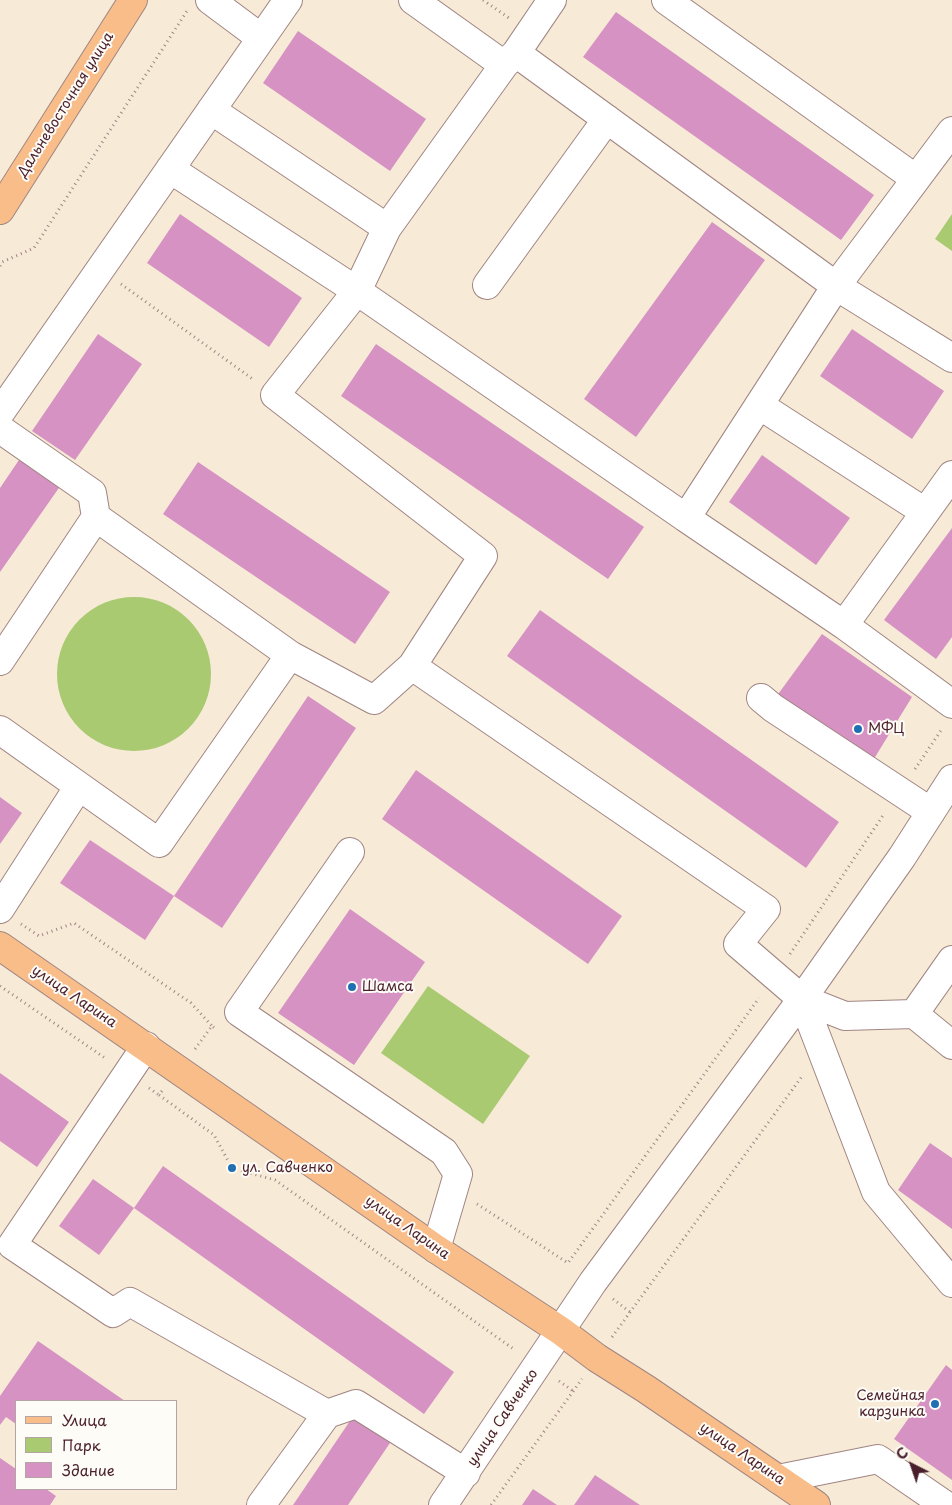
<!DOCTYPE html>
<meta charset="utf-8">
<style>
body{margin:0}
#map{position:relative;width:952px;height:1505px;overflow:hidden;background:#f7ebd8;font-family:"Playpen Sans",sans-serif}
canvas{display:block}
.legend{position:absolute;left:15px;top:1400px;width:162px;height:90px;box-sizing:border-box;background:#fdfcf7;border:1px solid #b5a4a5;margin:0;padding:6px 9px;list-style:none;font-size:15px;color:#4a1f2b}
.legend li{display:flex;align-items:center;gap:10px;height:25px}
.legend b{width:25px;border:1px solid #b5a4a5}
.north{position:absolute;left:887px;top:1440px;width:50px;height:50px;-webkit-text-stroke:4px #fdfcf7;paint-order:stroke;rotate:319deg;font-size:14px;font-weight:700;line-height:20px;text-align:center;color:#4a1f2b}
.north::after{content:'';display:block;margin:auto;width:18px;height:22px;background:#4a1f2b;clip-path:polygon(50% 0,100% 100%,50% 72%,0 100%)}
</style>
<div id="map">
<canvas width="952" height="1505"></canvas>
<ul class="legend">
<li><b style="height:6px;background:#f8bd89"></b>Улица</li>
<li><b style="height:14px;background:#aaca72"></b>Парк</li>
<li><b style="height:14px;background:#d692c2"></b>Здание</li>
</ul>
<div class="north">С</div>
</div>
<script>
const g = document.querySelector('canvas').getContext('2d');
g.lineJoin = 'round';
function paint(path, color) {
  g.fillStyle = color;
  g.fill(path, 'evenodd');
}
function toPath(rows) {
  const path = new Path2D();
  for (const r of rows) {
    if (r.length === 3) {
      path.moveTo(r[0] + r[2], r[1]);
      path.arc(r[0], r[1], r[2], 0, 2 * Math.PI);
      continue;
    }
    path.moveTo(r[0], r[1]);
    for (let i = 2; i < r.length; i += 2) path.lineTo(r[i], r[i + 1]);
  }
  return path;
}
function strokePath(path, color, width, dash) {
  g.strokeStyle = color;
  g.lineWidth = width;
  g.lineCap = dash ? 'butt' : 'round';
  g.setLineDash(dash || []);
  g.stroke(path);
}
function label(font, color, halo, rows, align = 'center') {
  g.font = font + ' "Playpen Sans",sans-serif';
  g.lineWidth = 4;
  g.setLineDash([]);
  g.textBaseline = 'middle';
  g.strokeStyle = halo;
  g.fillStyle = color;
  for (const [text, x, y, turn = 0] of rows) {
    g.save();
    g.translate(x, y);
    g.rotate((+turn || 0) * Math.PI / 180);
    g.textAlign = isNaN(turn) ? turn : align;
    if (halo) g.strokeText(text, 0, 0);
    g.fillText(text, 0, 0);
    g.restore();
  }
}
paint(toPath([
 [952,214,952,251,935,239],
 [134,674,77],
 [428,986,530,1056,483,1124,381,1053]
]), '#aaca72');
paint(toPath([
 [616,12,874,195,841,240,583,57],
 [298,31,426,119,390,171,263,83],
 [180,214,302,298,269,347,147,263],
 [712,222,765,260,636,437,584,399],
 [852,329,944,391,912,439,820,376],
 [98,334,142,364,75,460,32,431],
 [376,344,644,527,608,579,341,396],
 [762,455,850,518,816,565,729,502],
 [21,457,61,485,0,572,0,488],
 [198,462,390,592,355,644,163,514],
 [952,528,952,637,936,659,884,620],
 [540,610,839,822,806,868,507,656],
 [822,634,912,697,872,762,776,697],
 [308,696,356,728,222,928,174,896],
 [416,770,622,916,588,964,382,819],
 [0,797,22,813,0,844],
 [90,840,174,896,145,940,60,883],
 [350,909,425,962,354,1065,278,1013],
 [0,1073,69,1122,37,1167,0,1141],
 [930,1143,952,1158,952,1229,898,1190],
 [163,1166,454,1372,424,1414,134,1208,99,1255,59,1226,93,1179,134,1208],
 [38,1341,125,1401,16,1401,16,1424,6,1417,0,1425,0,1396],
 [946,1365,952,1370,952,1480,894,1439],
 [354,1415,392,1440,348,1505,293,1505],
 [0,1458,16,1469,16,1489,46,1489,56,1496,50,1505,0,1505],
 [595,1475,640,1505,574,1505],
 [533,1489,557,1505,522,1505]
]), '#d692c2');
const minor = toPath([
 [210,0,261,38],
 [413,0,504,65],
 [666,0,916,179],
 [516,53,836,286,952,358],
 [211,110,387,228],
 [952,131,836,286,686,518,844,625,952,704],
 [170,169,357,291,686,518],
 [487,285,607,119],
 [759,405,925,512],
 [0,413,288,0],
 [0,429,92,493,96,517,0,661],
 [96,517,290,655],
 [844,625,952,475],
 [412,666,766,909,738,944,802,999,845,1016,914,1014,952,1045],
 [761,698,773,708,931,812],
 [0,730,159,843,290,655,374,700,412,666,483,556,275,395,357,291,387,228,504,65,516,53,552,0],
 [350,852,239,1012,444,1152,458,1174,436,1249],
 [0,909,79,786],
 [802,999,876,1192,952,1283],
 [914,1014,952,960],
 [146,1046,12,1245,113,1313,130,1302,327,1414],
 [778,1479,878,1459,945,1505],
 [261,1505,327,1414,356,1404,466,1473],
 [443,1505,593,1282,802,999,902,857,952,779]
]);
const major = toPath([
 [0,210,133,0],
 [0,946,436,1249,561,1331,597,1358,646,1389,816,1505]
]);
strokePath(minor, '#a08582', 30);
strokePath(major, '#a08582', 30);
strokePath(toPath([
 [483,0,509,18],
 [0,266,2,262,34,248,187,11],
 [121,284,254,380],
 [915,769,942,729],
 [21,924,39,936,74,923,191,1003,212,1026],
 [790,954,884,814],
 [0,986,105,1058],
 [195,1049,212,1026,216,1029],
 [149,1088,159,1095],
 [162,1091,159,1095,214,1135,232,1168,275,1180,515,1350],
 [477,1204,568,1263,759,998],
 [613,1299,630,1312],
 [612,1337,803,1075],
 [559,1381,573,1391],
 [491,1505,582,1379]
]), '#a08582', 3, [1, 4]);
strokePath(minor, '#fff', 28);
strokePath(major, '#f8bd89', 28);
for (const [x, y, r, color] of [
 [858,729,5,"#1f6fb2"],
 [352,987,5,"#1f6fb2"],
 [232,1168,5,"#1f6fb2"],
 [935,1404,5,"#1f6fb2"]
]) {
  const dot = new Path2D();
  dot.arc(x, y, r, 0, 2 * Math.PI);
  g.fillStyle = color;
  g.fill(dot);
  strokePath(dot, '#fdfcf7', 2);
}
label('14px', '#4a1f2b', '#fdfcf7', [
 ["Дальневосточная улица",66,105,-58],
 ["улица Ларина",74,997,34],
 ["улица Ларина",407,1228,35],
 ["улица Савченко",503,1418,-56],
 ["улица Ларина",742,1454,34]
]);
label('14px', '#4a1f2b', '#fdfcf7', [
 ["МФЦ",868,729],
 ["Шамса",362,987],
 ["ул. Савченко",242,1168],
 ["Семейная",925,1396,"right"],
 ["карзинка",925,1412,"right"]
], 'left');
</script>
